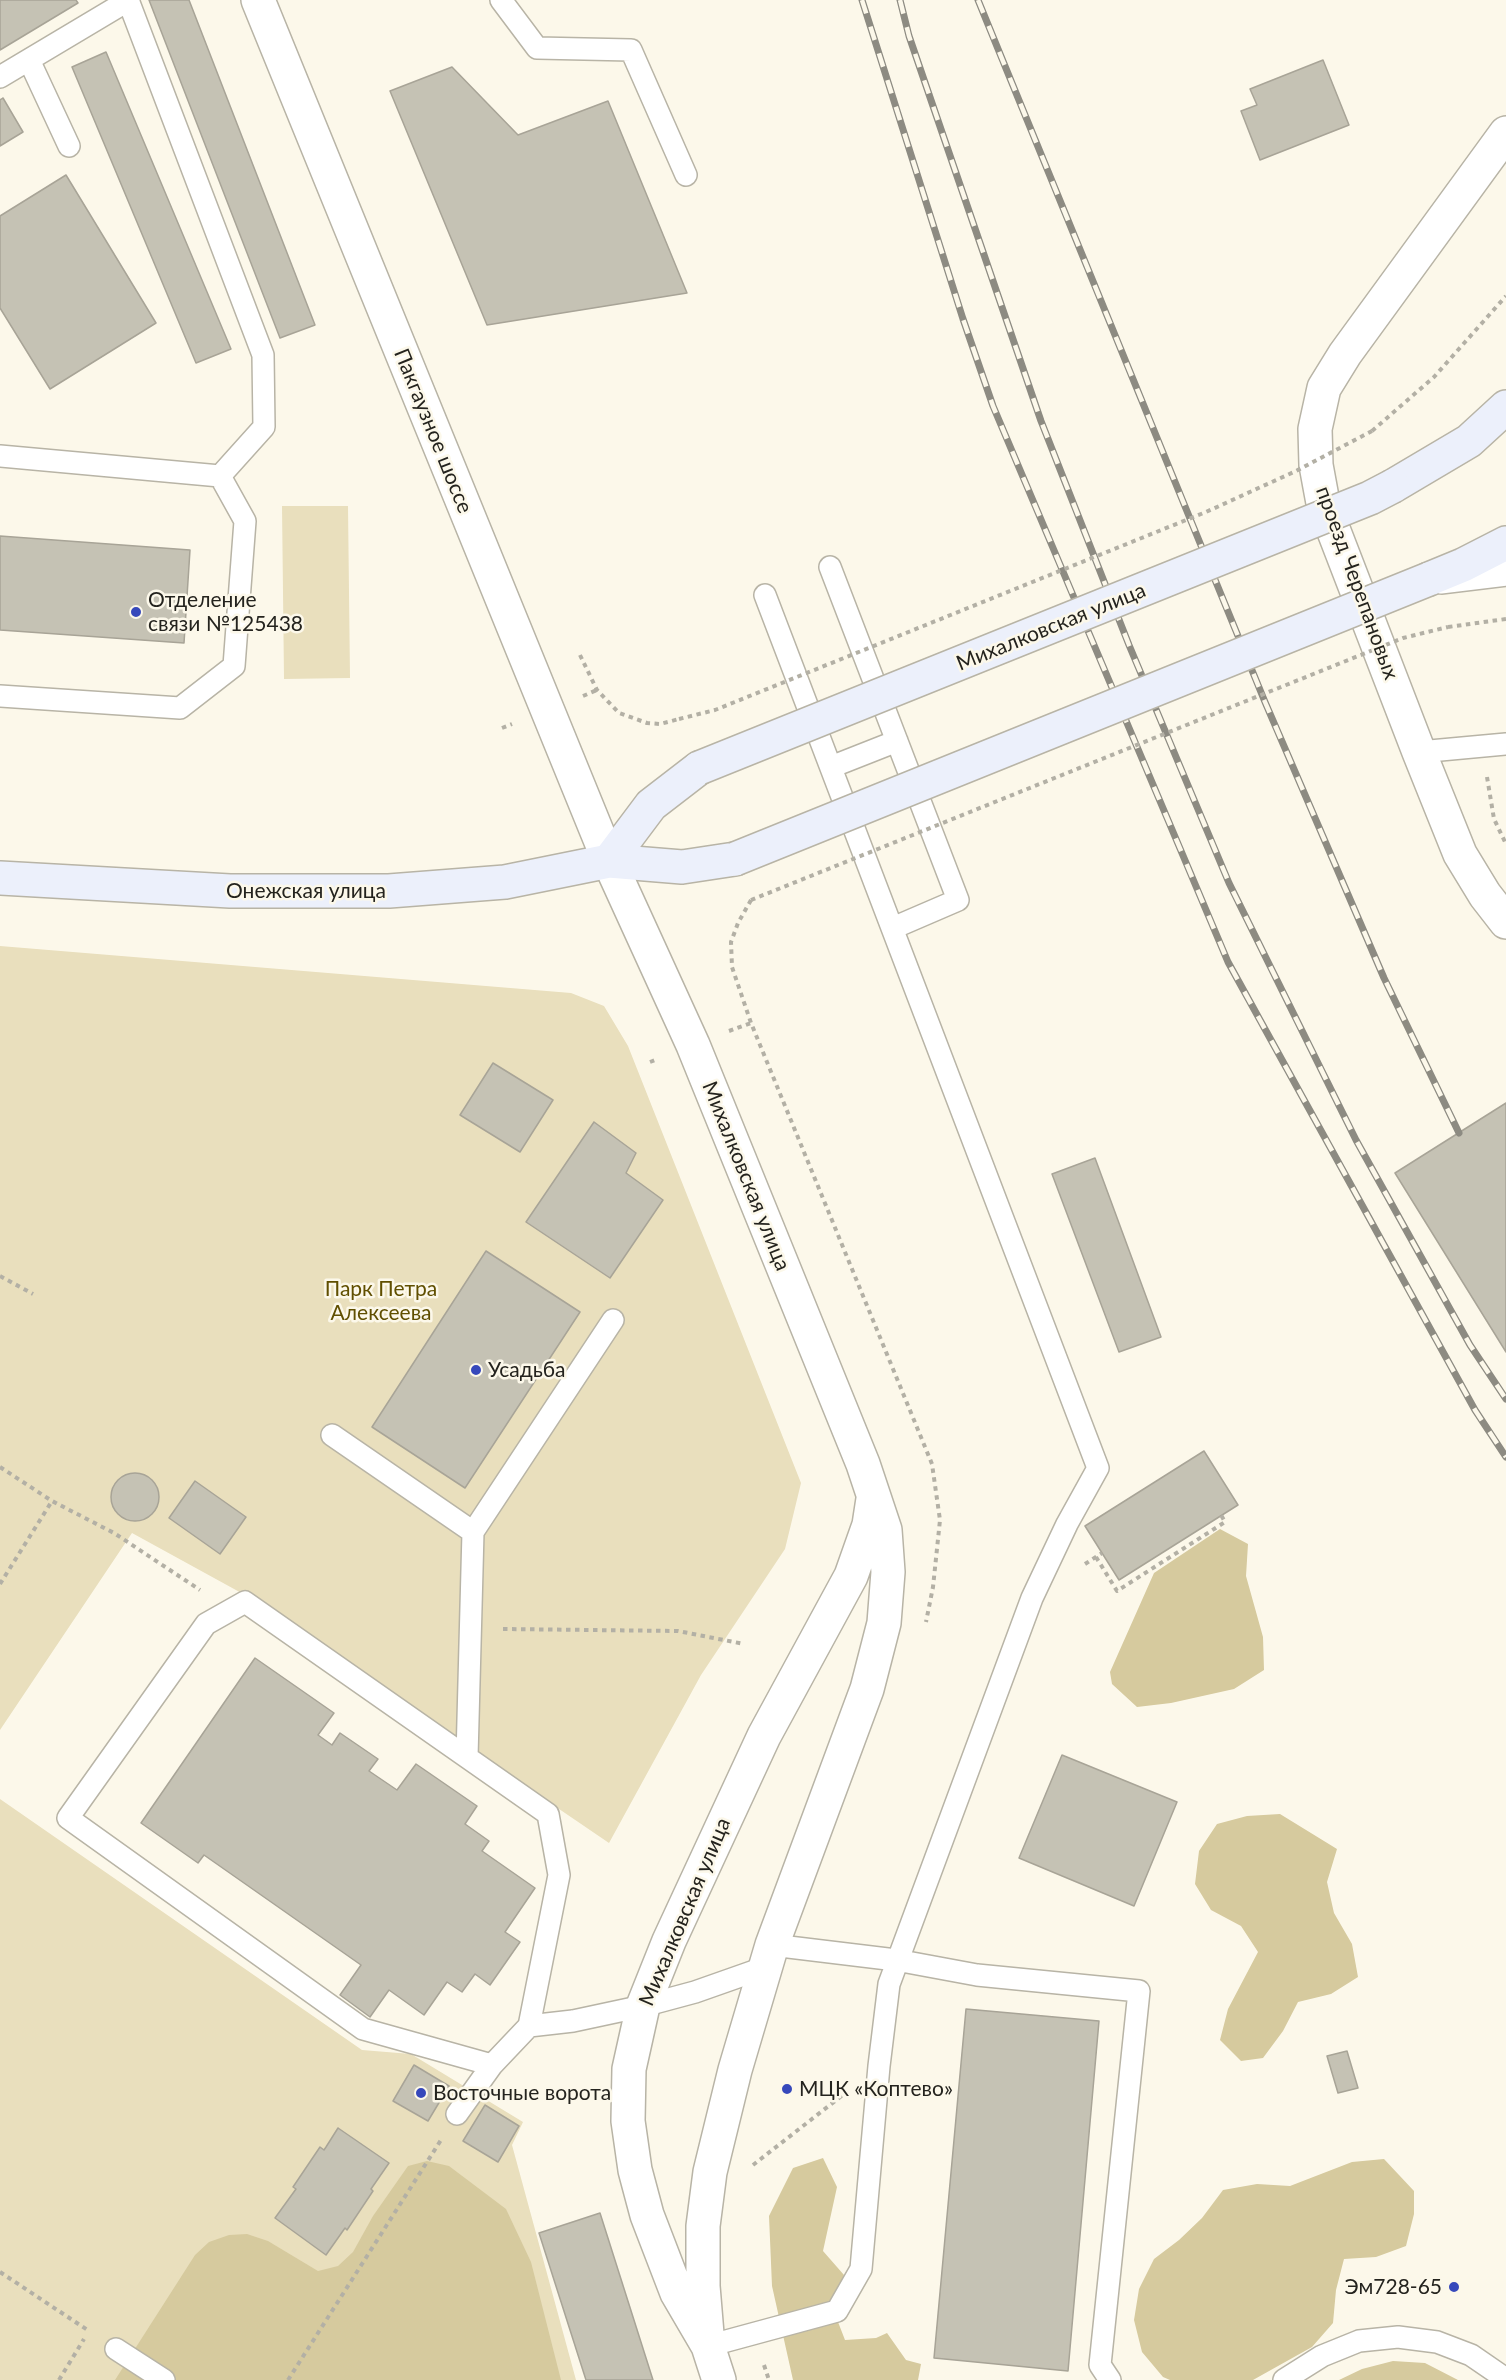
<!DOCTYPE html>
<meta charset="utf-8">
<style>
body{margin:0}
canvas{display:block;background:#fcf8ea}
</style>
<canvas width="1506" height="2380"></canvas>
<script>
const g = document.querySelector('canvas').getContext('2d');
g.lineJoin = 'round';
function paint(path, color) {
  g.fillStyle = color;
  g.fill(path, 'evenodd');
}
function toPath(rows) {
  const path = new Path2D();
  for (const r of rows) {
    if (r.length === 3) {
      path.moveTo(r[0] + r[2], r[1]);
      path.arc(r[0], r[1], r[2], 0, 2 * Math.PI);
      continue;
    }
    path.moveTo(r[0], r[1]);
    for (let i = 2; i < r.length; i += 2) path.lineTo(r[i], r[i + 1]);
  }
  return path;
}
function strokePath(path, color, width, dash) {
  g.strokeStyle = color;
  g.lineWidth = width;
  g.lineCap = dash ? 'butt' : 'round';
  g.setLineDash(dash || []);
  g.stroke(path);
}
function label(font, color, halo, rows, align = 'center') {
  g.font = font + ' Lato,sans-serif';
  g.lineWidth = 5;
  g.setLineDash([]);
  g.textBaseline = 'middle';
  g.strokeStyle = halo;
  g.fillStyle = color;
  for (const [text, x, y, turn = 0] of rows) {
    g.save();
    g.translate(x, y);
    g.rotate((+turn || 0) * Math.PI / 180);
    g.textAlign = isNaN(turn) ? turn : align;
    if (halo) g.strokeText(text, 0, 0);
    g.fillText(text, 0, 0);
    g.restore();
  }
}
paint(toPath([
 [282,506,348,506,350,678,284,679],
 [0,946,571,993,604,1006,628,1046,801,1483,785,1549,701,1675,609,1843,245,1595,132,1533,0,1730],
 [0,1799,362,2050,411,2054,523,2122,512,2145,576,2380,0,2380]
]), '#e9dfbd');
paint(toPath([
 [1220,1529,1248,1544,1246,1576,1263,1637,1264,1670,1234,1689,1171,1703,1137,1707,1112,1684,1110,1672,1154,1573],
 [1280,1814,1337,1849,1327,1882,1334,1913,1352,1944,1358,1977,1331,1994,1298,2002,1283,2031,1263,2058,1241,2061,1220,2040,1228,2009,1258,1952,1241,1926,1211,1910,1195,1884,1199,1851,1217,1824,1247,1816],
 [823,2158,837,2187,823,2251,844,2275,833,2309,845,2340,876,2338,887,2333,906,2360,921,2364,918,2380,793,2380,772,2286,769,2216,793,2168],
 [1384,2159,1414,2191,1414,2214,1406,2246,1376,2257,1344,2259,1336,2290,1333,2323,1312,2347,1253,2380,1170,2380,1163,2377,1142,2352,1134,2320,1139,2289,1154,2259,1179,2240,1202,2218,1223,2190,1257,2184,1290,2186,1352,2162],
 [427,2161,449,2166,506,2209,531,2262,561,2380,115,2380,195,2255,209,2242,229,2235,247,2234,268,2241,318,2271,338,2266,353,2252,373,2216,408,2166],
 [1393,2361,1425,2363,1458,2380,1339,2380,1362,2369]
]), '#d6ca9e');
const building = toPath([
 [0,0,76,0,78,3,0,50,0,0],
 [149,0,189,0,315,325,280,338,149,0],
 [106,52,231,349,196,363,72,67,106,52],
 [1323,60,1349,125,1260,160,1241,111,1257,105,1250,89,1323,60],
 [452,67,518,135,608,101,687,293,487,325,390,91,452,67],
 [3,98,23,132,0,146,0,100,3,98],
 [66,175,156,323,50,389,0,308,0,216,66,175],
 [0,536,190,550,184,643,0,630,0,536],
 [493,1063,553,1100,520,1152,460,1115,493,1063],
 [1506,1103,1506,1352,1395,1173,1506,1103],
 [594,1122,636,1153,626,1173,663,1200,610,1278,526,1222,594,1122],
 [1095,1158,1161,1337,1119,1352,1052,1174,1095,1158],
 [486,1251,580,1312,465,1488,372,1427,486,1251],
 [1204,1451,1238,1505,1119,1580,1085,1526,1204,1451],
 [135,1497,24],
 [195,1481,246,1517,220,1554,169,1518,195,1481],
 [255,1658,334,1713,318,1735,332,1745,340,1733,378,1759,369,1771,397,1790,416,1764,477,1806,465,1824,489,1841,482,1851,535,1888,505,1932,520,1942,490,1985,475,1974,462,1992,447,1982,424,2015,389,1990,370,2017,340,1995,361,1965,204,1855,198,1863,141,1823,255,1658],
 [1062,1755,1177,1802,1134,1906,1019,1858,1062,1755],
 [966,2009,1099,2021,1068,2371,934,2358,966,2009],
 [1347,2051,1358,2088,1338,2093,1327,2056,1347,2051],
 [414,2065,449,2086,428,2121,393,2101,414,2065],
 [485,2105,519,2126,498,2162,463,2141,485,2105],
 [338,2128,389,2163,371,2189,373,2191,347,2230,345,2228,326,2255,275,2218,296,2189,293,2187,320,2147,324,2150,326,2147,338,2128],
 [600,2213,653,2380,586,2380,539,2233,600,2213]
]);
paint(building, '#c5c2b4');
strokePath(building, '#a8a497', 1.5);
const service = toPath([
 [128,0,263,355,264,427,220,476],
 [501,0,537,48,631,50,686,175],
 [29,60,69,146],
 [0,77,129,0],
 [0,456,220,476,245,521,234,666,180,708,0,696],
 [830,567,958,900,893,928],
 [1419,752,1506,744],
 [831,767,897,741],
 [332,1435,473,1532],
 [467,1757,473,1532,613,1320],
 [772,1945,896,1960,977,1975,1139,1991,1100,2365,1110,2380],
 [529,2026,573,2021,643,2006,695,1992,766,1967],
 [457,2114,492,2065,529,2026,559,1875,548,1814,245,1602,206,1624,68,1818,363,2029,492,2065],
 [708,2346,837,2311,861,2269,879,2066,889,1984,1032,1598,1067,1524,1098,1468,765,595],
 [116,2349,164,2380],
 [1284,2380,1322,2356,1359,2341,1398,2337,1437,2342,1471,2355,1506,2379]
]);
const minor = toPath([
 [258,0,609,861]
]);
const tertiary = toPath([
 [1506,133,1345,354,1324,388,1315,429,1316,465,1323,503,1419,752,1460,854,1485,895,1506,922],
 [1442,577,1506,569],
 [609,861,693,1045,863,1464,885,1530,888,1572,884,1623,867,1689,772,1945,735,2070,710,2172,703,2226,703,2286,708,2346],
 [719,2380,708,2346,677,2293,647,2215,635,2170,628,2121,629,2069,643,2006,669,1941,764,1736,851,1576,869,1525,873,1499]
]);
const secondary = toPath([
 [1393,486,1469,441,1506,407],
 [1429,579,1463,565,1506,543],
 [609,861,651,805,699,768],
 [0,878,230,891,389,891,505,882,609,861,682,867,735,859]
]);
strokePath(service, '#b8b4a6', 24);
strokePath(minor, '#b8b4a6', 36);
strokePath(tertiary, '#b8b4a6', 36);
strokePath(secondary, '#b8b4a6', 36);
strokePath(toPath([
 [1372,431,1434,377,1506,296],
 [1448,627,1506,619],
 [580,655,597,690,619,713,647,723,660,724,679,719],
 [583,696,597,690],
 [502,728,512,724],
 [1487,777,1494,819,1506,844],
 [751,900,738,923,731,942,732,967,751,1023,932,1464,940,1520,933,1587,926,1622],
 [729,1031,751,1023],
 [650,1062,658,1059],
 [0,1276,33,1294],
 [0,1467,52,1501,114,1533,200,1590],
 [1096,1557,1117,1591,1225,1522,1221,1515],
 [1085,1564,1102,1553],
 [0,1584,52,1501],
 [503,1629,678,1631,744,1644],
 [753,2165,844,2094],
 [0,2272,89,2331],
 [764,2365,769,2380],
 [59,2380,84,2339],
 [288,2380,441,2140]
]), '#b3b0a5', 4, [4.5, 4.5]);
strokePath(service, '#fff', 21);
strokePath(minor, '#fff', 33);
strokePath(tertiary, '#fff', 33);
strokePath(secondary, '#ecf0fb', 33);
const rail = toPath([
 [862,0,963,319,993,406,1228,962,1475,1410,1506,1457],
 [900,0,909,36,1041,421,1129,645,1229,883,1356,1140,1470,1345,1506,1399],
 [978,0,1265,702,1384,978,1459,1133]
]);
strokePath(rail, '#8d8b82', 7);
strokePath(rail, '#fcf8ea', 4.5, [14]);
const secondaryBridge = toPath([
 [699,768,1370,498,1393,486],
 [735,859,1429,579]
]);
strokePath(secondaryBridge, '#b8b4a6', 36, []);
strokePath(toPath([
 [679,719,715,710,1206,512,1296,471,1372,431],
 [751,900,1403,638,1448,627]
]), '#b3b0a5', 4, [4.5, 4.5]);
strokePath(secondaryBridge, '#ecf0fb', 33);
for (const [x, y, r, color] of [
 [136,612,6,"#3648bb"],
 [476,1370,6,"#3648bb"],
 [787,2089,6,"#3648bb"],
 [421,2093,6,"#3648bb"],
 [1454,2287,6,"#3648bb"]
]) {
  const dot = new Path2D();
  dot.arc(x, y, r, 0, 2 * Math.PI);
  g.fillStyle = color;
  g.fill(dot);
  strokePath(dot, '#fcf8ea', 2);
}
label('21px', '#24231e', '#fcf8ea', [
 ["Пакгаузное шоссе",433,431,68],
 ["проезд Черепановых",1357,583,70],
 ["Михалковская улица",1051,627,-22],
 ["Онежская улица",306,891],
 ["Михалковская улица",746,1176,68],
 ["Михалковская улица",685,1912,-67]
]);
label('21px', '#24231e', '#fcf8ea', [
 ["Отделение",148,600],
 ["связи №125438",148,624],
 ["Усадьба",488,1370],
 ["МЦК «Коптево»",799,2089],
 ["Восточные ворота",433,2093],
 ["Эм728-65",1442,2287,"right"]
], 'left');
label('21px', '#604f00', '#fcf8ea', [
 ["Парк Петра",381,1289],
 ["Алексеева",381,1313]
]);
</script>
